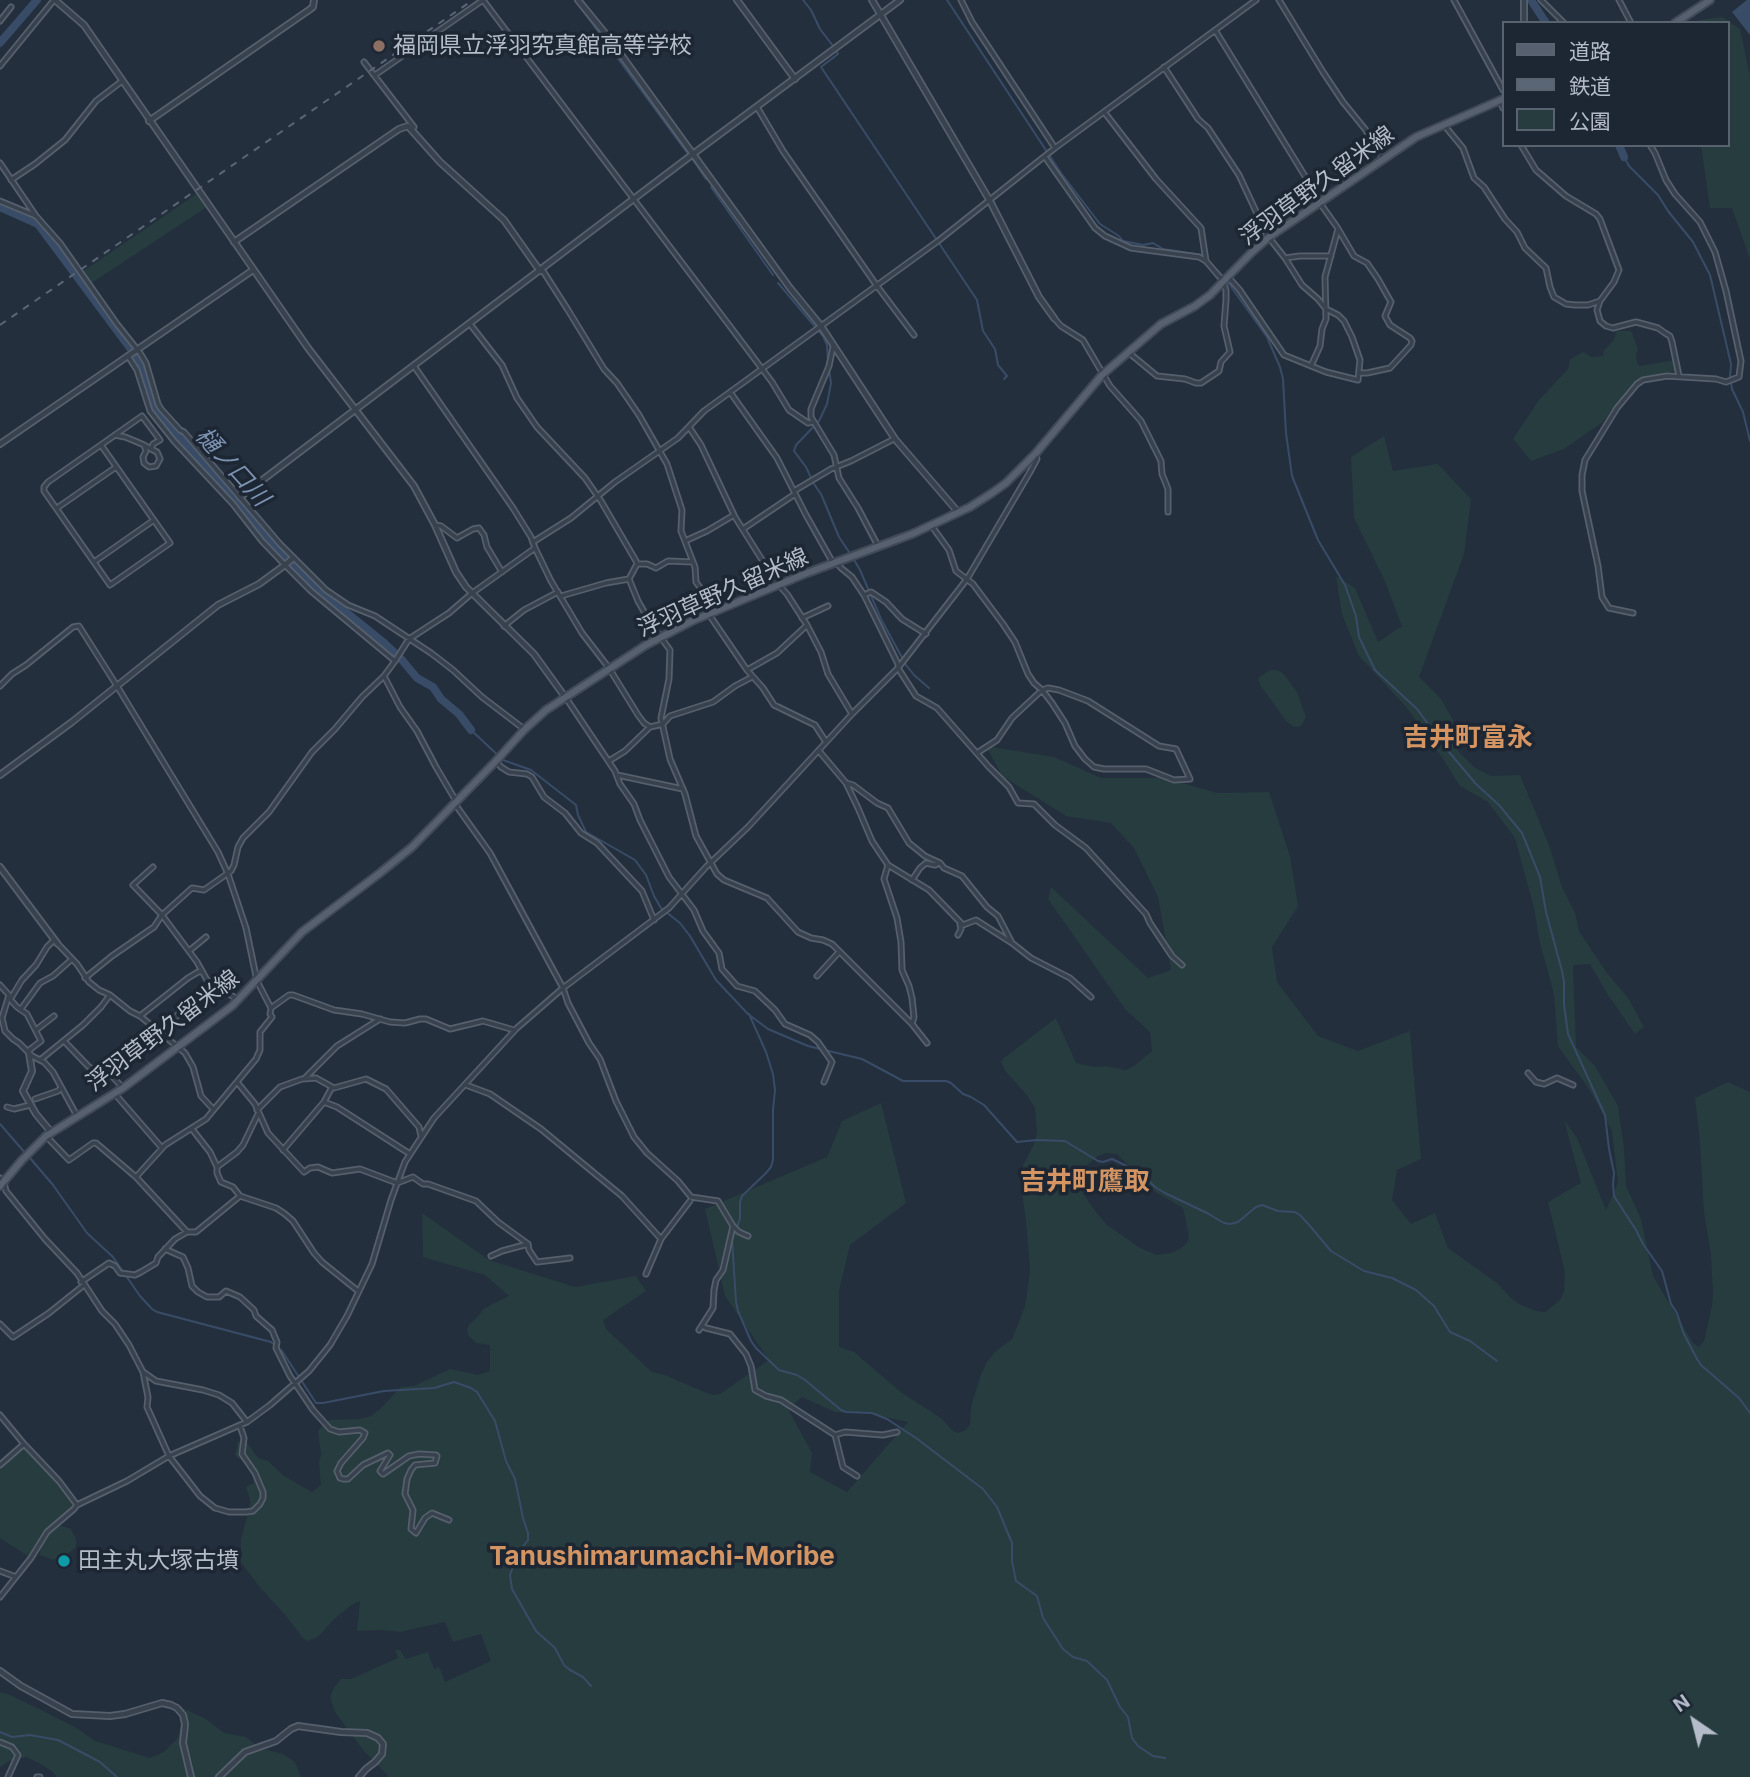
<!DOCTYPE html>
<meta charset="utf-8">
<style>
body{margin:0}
#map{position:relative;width:1750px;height:1777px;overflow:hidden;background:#242f3e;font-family:Inter,"Noto Sans JP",sans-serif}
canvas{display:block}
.legend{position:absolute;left:1502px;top:21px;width:228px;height:126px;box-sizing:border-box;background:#1d2633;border:2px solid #59626f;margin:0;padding:9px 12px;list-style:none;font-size:21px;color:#b4bcc9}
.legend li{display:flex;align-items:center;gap:14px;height:35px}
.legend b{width:35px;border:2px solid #59626f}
.north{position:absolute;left:1659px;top:1686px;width:70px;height:70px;-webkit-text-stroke:5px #1d2633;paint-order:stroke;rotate:325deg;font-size:19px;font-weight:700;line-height:28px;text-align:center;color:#b4bcc9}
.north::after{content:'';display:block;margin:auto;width:24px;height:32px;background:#b4bcc9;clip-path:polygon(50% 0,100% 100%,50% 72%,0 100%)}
</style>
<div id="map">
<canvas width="1750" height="1777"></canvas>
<ul class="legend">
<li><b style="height:9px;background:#56606e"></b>道路</li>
<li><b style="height:9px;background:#5a6575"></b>鉄道</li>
<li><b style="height:19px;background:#263c3f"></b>公園</li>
</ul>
<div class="north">N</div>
</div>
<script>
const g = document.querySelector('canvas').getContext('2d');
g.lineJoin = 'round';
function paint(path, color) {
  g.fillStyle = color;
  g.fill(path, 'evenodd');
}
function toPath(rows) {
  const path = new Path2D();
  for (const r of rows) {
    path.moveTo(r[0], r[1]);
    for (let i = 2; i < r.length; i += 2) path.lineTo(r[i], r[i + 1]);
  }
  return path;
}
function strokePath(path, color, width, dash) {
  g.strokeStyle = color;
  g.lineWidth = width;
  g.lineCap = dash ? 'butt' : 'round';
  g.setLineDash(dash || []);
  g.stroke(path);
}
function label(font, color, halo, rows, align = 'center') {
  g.font = font + ' Inter,"Noto Sans JP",sans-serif';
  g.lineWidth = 7;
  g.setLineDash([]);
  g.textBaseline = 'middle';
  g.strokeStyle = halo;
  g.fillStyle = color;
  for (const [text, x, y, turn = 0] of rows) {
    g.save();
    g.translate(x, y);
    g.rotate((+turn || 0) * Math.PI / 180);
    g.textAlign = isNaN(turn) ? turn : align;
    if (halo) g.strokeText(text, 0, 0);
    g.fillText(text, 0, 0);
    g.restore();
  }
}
paint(toPath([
 [1722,17,1740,29,1750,76,1750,259,1732,208,1710,208,1701,145,1727,145,1727,23,1695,23,1699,20],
 [198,193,207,207,90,284,82,272],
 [1617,331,1631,331,1638,349,1636,355,1637,363,1640,366,1674,360,1676,371,1642,377,1635,382,1610,412,1603,422,1564,449,1531,461,1513,439,1539,400,1568,369,1570,359,1583,352,1591,357,1603,356,1604,350,1613,341],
 [1384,436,1393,471,1438,464,1471,499,1464,554,1419,677,1441,699,1453,720,1458,751,1475,768,1491,776,1520,775,1549,845,1562,887,1575,913,1579,931,1607,973,1628,998,1644,1027,1635,1034,1608,995,1590,964,1573,965,1576,1047,1595,1066,1618,1106,1624,1148,1626,1186,1641,1219,1653,1276,1693,1343,1699,1347,1704,1341,1712,1306,1713,1294,1711,1254,1704,1213,1700,1142,1695,1098,1728,1082,1750,1092,1750,1777,389,1777,363,1750,335,1712,330,1697,335,1686,341,1679,351,1679,398,1658,395,1650,400,1650,406,1659,428,1652,434,1669,439,1667,445,1682,491,1661,481,1634,453,1642,445,1622,399,1632,383,1630,357,1631,360,1601,353,1604,334,1619,318,1637,308,1641,303,1638,286,1616,258,1585,241,1562,241,1539,249,1510,250,1499,246,1487,254,1483,252,1475,243,1461,235,1456,238,1442,243,1439,246,1441,258,1458,268,1461,284,1476,312,1492,321,1485,319,1463,321,1454,318,1431,324,1424,329,1420,360,1419,371,1416,381,1408,401,1387,414,1386,450,1369,478,1375,490,1371,490,1345,476,1343,468,1335,467,1329,469,1325,479,1315,483,1309,509,1296,485,1275,423,1257,422,1213,489,1260,575,1287,636,1276,646,1291,603,1320,606,1329,652,1372,665,1375,704,1392,713,1395,720,1394,769,1360,725,1296,705,1209,827,1157,842,1121,881,1103,906,1203,850,1245,839,1291,839,1347,854,1352,902,1393,941,1418,953,1431,958,1433,966,1430,970,1424,971,1407,981,1374,987,1362,996,1351,1012,1339,1025,1307,1029,1280,1030,1267,1026,1221,1021,1185,1023,1166,1034,1144,1037,1133,1035,1108,1026,1094,1006,1072,1001,1062,1004,1058,1056,1018,1076,1063,1094,1067,1105,1066,1126,1070,1134,1066,1152,1051,1150,1032,1125,1009,1048,899,1051,887,1148,978,1171,970,1158,897,1134,848,1111,823,1066,816,1002,776,986,746,1054,757,1101,778,1164,778,1217,793,1269,792,1290,856,1298,906,1272,947,1277,982,1318,1036,1358,1051,1410,1031,1421,1159,1397,1170,1392,1200,1411,1224,1435,1213,1448,1248,1497,1283,1512,1299,1521,1305,1536,1311,1545,1312,1560,1300,1564,1292,1565,1272,1548,1202,1581,1183,1564,1120,1577,1138,1606,1210,1618,1183,1612,1131,1589,1089,1558,1046,1554,994,1540,943,1534,908,1515,838,1488,802,1460,786,1443,759,1408,709,1359,656,1342,614,1336,576,1355,588,1378,642,1402,626,1384,579,1354,518,1351,457],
 [1105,1153,1117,1154,1154,1191,1183,1208,1189,1236,1187,1243,1180,1249,1171,1253,1157,1255,1140,1248,1107,1225,1095,1211,1078,1186,1078,1181,1081,1173,1087,1165,1098,1156],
 [802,1397,835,1412,870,1414,908,1422,847,1492,810,1472,812,1453,788,1409],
 [1274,670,1280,671,1286,677,1297,692,1306,717,1301,726,1294,727,1287,722,1260,685,1258,678,1261,676,1268,671],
 [24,1444,44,1464,77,1505,52,1526,31,1558,0,1538,0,1465],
 [60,1525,71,1529,76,1539,76,1547,69,1553,53,1560,40,1555,41,1544,48,1532],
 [0,1692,10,1695,37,1708,75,1727,95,1741,150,1758,164,1752,178,1738,182,1719,181,1711,176,1705,206,1719,224,1733,246,1737,259,1748,283,1754,295,1762,301,1777,57,1777,53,1772,39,1763,26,1757,9,1761,0,1767]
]), '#263c3f');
paint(toPath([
 [1747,0,1750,0,1750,35,1732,12]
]), '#394c67');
strokePath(toPath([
 [575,0,688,154],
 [803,0,811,10,820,29,833,46],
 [947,0,1061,173,1100,224,1119,236,1123,241,1143,245,1153,243,1163,249,1202,255,1224,277],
 [837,52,838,54,821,67,977,300,983,331,995,349,998,365,1007,376,1004,379],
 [1624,157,1629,166,1658,195,1668,211,1693,242,1710,275,1731,364,1730,377,1732,389,1743,412,1750,441],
 [693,160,706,179],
 [711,187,773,275],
 [1227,281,1267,337,1280,367,1283,379,1286,433,1292,476,1318,540,1345,585,1356,616,1359,637,1375,670,1417,709,1444,746,1476,784,1499,805,1522,833,1527,845,1540,877,1546,912,1562,971,1564,982,1564,1005,1568,1034,1605,1115,1609,1149,1614,1173,1613,1184,1614,1196,1636,1230,1643,1244,1662,1271,1671,1304,1677,1313,1683,1332,1697,1359,1701,1365,1739,1398,1750,1413],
 [778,283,823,336,827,345,828,361],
 [829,370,831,383,827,404,819,421,796,445,794,451,806,467,814,484,821,494,839,537,849,552],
 [853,558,860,570,881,619,906,665,914,675,929,688],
 [471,730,503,760,531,770,576,805,578,815,586,832,635,860,646,875,654,896,661,908,680,923,690,936,716,980,748,1014,768,1029,808,1046,862,1059,903,1081,946,1081,951,1083,963,1094,971,1097,984,1105,1017,1142,1037,1140,1065,1141,1098,1161,1103,1162,1112,1159,1135,1170,1144,1176,1155,1187,1165,1193,1207,1213,1224,1223,1230,1224,1238,1222,1256,1207,1262,1205,1278,1211,1295,1212,1301,1216,1310,1226,1331,1251,1364,1271,1392,1278,1416,1290,1434,1306,1450,1332,1470,1341,1497,1361],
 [749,1014,766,1052,773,1074,775,1090,773,1110,773,1160,771,1167,766,1173,742,1196,740,1202,740,1219,732,1239,736,1302,738,1311,751,1341,756,1348,779,1370,797,1375,805,1380,841,1410,846,1412,872,1413,887,1419,916,1438,983,1489,997,1507,1012,1543,1012,1561,1016,1581,1037,1596,1043,1618,1063,1649,1073,1657,1087,1661,1107,1680,1120,1707,1128,1717,1132,1738,1138,1746,1153,1756,1165,1758],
 [0,1124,26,1154],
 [30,1158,53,1185,87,1233,113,1257,140,1296,152,1309,157,1312,271,1342,282,1351,316,1403,323,1403,384,1391,434,1388,454,1382,471,1388,477,1392,495,1421,506,1461,515,1479,523,1518,528,1533,528,1540,518,1553,510,1575,512,1589,536,1631,555,1648,564,1665,570,1670,583,1677,591,1686],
 [0,1732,12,1737,30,1735,58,1740,100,1762,117,1777]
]), '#394c67', 2);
strokePath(toPath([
 [1531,0,1546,23],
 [0,43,37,0],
 [1619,145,1624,157],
 [0,207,38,224,139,360,142,368,151,403,156,410,225,490,297,570,315,587,383,642,402,660,417,678,433,687,441,699,459,714,471,730]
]), '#394c67', 8);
const minor = toPath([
 [483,0,729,325,772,382,789,410,808,423,813,422],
 [961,0,972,22,1055,148],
 [1279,0,1323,72,1343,102,1365,129,1383,159],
 [1454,0,1503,90],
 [1541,0,1564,23],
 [1619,0,1631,23],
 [0,21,11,7],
 [1215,30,1316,194,1320,203,1337,227,1354,256,1367,263,1378,279,1391,302,1385,316,1390,325,1410,338,1412,341,1411,345,1390,368,1367,373,1359,373],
 [364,62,414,127,412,129],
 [0,66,54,0],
 [1164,67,1198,119,1208,128,1239,175,1267,235,1285,258,1302,285,1318,299,1326,309,1338,315,1344,321,1352,337,1360,360,1358,380,1326,372,1284,355,1239,289,1229,278],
 [375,75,483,0],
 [1500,101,1503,108],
 [757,107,783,151,877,286,914,335],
 [1105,113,1156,179,1201,228,1206,261],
 [1444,125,1463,148,1474,178,1484,187,1505,219,1517,232,1525,248,1546,268,1550,287,1554,297,1566,304,1575,305,1588,305,1600,301],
 [1521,145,1536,170,1566,196,1596,214,1600,219,1619,270,1614,282,1600,301,1597,310,1600,321,1606,326,1613,328,1636,322,1658,328,1665,333,1670,336,1672,342,1679,376],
 [1045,157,1095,228,1105,236,1131,248,1199,257,1206,261,1223,281,1226,290,1226,300,1224,326,1230,352,1221,362,1219,371,1201,383,1196,383,1185,379,1157,376,1128,352],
 [0,163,36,216,60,243,117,324,140,353,146,363,158,404,161,409,180,430,184,432,280,544,326,590,348,605,375,616,431,653,453,670,482,697,524,729],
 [11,180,35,164,65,140,96,101,122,81],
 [0,201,36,216],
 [1285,258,1300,256,1331,256],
 [540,271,543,271,568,310,604,369,617,383,639,415,667,464,682,510,681,531,695,567,696,582,716,610],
 [1054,318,1061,326,1083,340,1110,386,1141,421,1161,461,1162,474,1168,489,1168,512],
 [470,324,502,365,517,398,537,427,585,478,601,501,636,561,637,564,629,579,638,601,651,624,670,650,669,679,661,718,670,759,685,794,696,836,717,874,724,880,767,898,798,932,811,938,823,940,832,944,912,1024,927,1043],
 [833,347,829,366,811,409,811,417,834,455,839,478,858,508,878,546],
 [414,366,513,508,531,537,535,548,551,581,582,633,609,668,638,715,644,723,650,727,663,724,670,716,713,702,735,686,752,677],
 [1311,366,1320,346,1322,329,1326,319,1325,277,1338,229],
 [730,392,777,458,806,515,833,563],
 [689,427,701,445,735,517,776,582,787,594,807,625,821,652,828,674,852,714],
 [115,435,125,437,135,441,144,445,151,449,157,452,160,459,156,466,149,467,144,463,143,457,146,451,144,445],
 [101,445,170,543,110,585,44,491,44,487,48,482,115,435,142,416,160,440,153,444,151,449],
 [794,491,831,469,851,461,894,439],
 [57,508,116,467],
 [435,525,441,526,457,538,473,529,479,528,484,535,487,547,502,572],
 [931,525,949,550,956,571,973,584,1003,624,1015,642,1028,674,1034,683,1042,690,1052,703,1065,723,1075,746,1085,759,1094,767,1104,769,1146,769,1174,780,1190,779,1176,749,1159,746,1088,701,1059,690,1048,688,1042,690,1012,718,997,740,977,753],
 [743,529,795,494],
 [685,541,707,531,734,515],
 [533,542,571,518,615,482,678,438,704,411,938,241,1055,148,1256,0],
 [94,562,154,520],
 [836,562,841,568,852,577,864,595,898,664,898,668,916,696,937,708,989,767,1009,787,1018,803,1034,804,1055,825,1086,848,1146,914,1150,923,1172,956,1182,965],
 [637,564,647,564,656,568,668,561,693,562],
 [864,595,871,592,886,602,902,619,926,634],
 [561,596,606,583,629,579],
 [708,613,747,670,763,688,774,705,815,725,826,742],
 [1633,613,1609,608,1602,597,1598,566,1582,491,1582,475,1585,460,1617,408,1637,384,1643,380,1667,376,1716,379,1726,382,1739,377,1741,361,1726,291,1715,252,1700,222,1675,194,1666,180,1655,153,1650,145],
 [802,618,828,606],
 [504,626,524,610,558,592],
 [395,661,409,639,449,613,471,594,535,548],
 [747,670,777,653,806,626],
 [384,676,400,707,417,731,436,767,456,801],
 [0,686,12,674,26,665,73,627,79,626,117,686,218,852,228,874,246,928,257,981,271,1008,270,1014,272,1017,260,1032,260,1050,256,1059,206,1119,165,1145,136,1177],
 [566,698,615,771,620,784,634,804,640,820,669,877,694,910,703,931,719,953,722,969,737,986,755,991,775,1010,785,1024,810,1035,818,1042,832,1062,824,1082],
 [819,751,846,783,858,808,872,841,888,865,929,890,963,925,976,920,1012,943,1031,958,1070,978,1091,997],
 [496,761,501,767,509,772,527,774,532,777,544,797,565,813,581,833,597,843,642,891,654,920],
 [609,761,625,751,650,727],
 [617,775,683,789],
 [846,783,853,785,877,803,888,808,909,843,925,856,940,863,944,868,962,876,987,907,998,916,1011,941],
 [455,804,490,853,563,988,568,1003,589,1043,600,1059,616,1101,634,1137,647,1153,678,1181,691,1197,718,1201,733,1226,739,1232,748,1236],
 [888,865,884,879,897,918,901,942,902,970,909,986,912,998,914,1017,912,1024],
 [153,867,133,885,162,915,197,962,207,980,237,999],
 [912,880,920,868,926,863,935,865,939,863],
 [958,935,961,929,960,924],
 [57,943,77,964,89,982,99,990,110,995,130,1011,140,1016,185,1053,193,1067,201,1096,213,1109],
 [189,951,206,937],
 [817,976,839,952],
 [85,978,112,956,154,927,162,915,192,888,204,890,231,871,234,865,238,847,243,838,269,812,312,752,335,729,362,697,384,676,395,661,311,591,285,565,262,541,233,504,174,441,150,411,137,370,128,356],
 [0,985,9,995,2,1018,5,1031,13,1039,19,1043,32,1056,44,1062,53,1072,77,1116],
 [271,1008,289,995,293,995,334,1010,362,1014,390,1022,405,1023,420,1019,426,1019,450,1029,483,1021,514,1030],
 [21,1009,40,983,53,976,71,960],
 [140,1016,188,978,198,972,202,971],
 [36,1030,54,1016],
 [163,1034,164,1030,192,999],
 [64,1041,88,1066,93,1070,103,1071,111,1075,123,1088],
 [28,1051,41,1041,27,1014,17,1007,9,998,11,998,22,980,36,965,47,947,54,940],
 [40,1060,83,1025,101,1007,110,995],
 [1528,1073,1536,1082,1544,1084,1557,1078,1573,1085],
 [305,1078,337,1046,380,1019],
 [237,1082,255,1104,268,1133,304,1172,310,1168,318,1167,332,1173,360,1169,397,1183,413,1177,423,1184,428,1184,476,1201,498,1222,528,1244],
 [466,1085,490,1094,541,1129,622,1196,661,1239],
 [115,1094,162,1148],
 [35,1099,58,1091,61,1088],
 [324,1102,337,1107,410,1154],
 [7,1107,14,1109,30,1105],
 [257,1110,280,1087,302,1079,316,1078,334,1088,366,1079,386,1089,419,1127,421,1136],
 [192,1129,210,1152,217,1167,217,1173,221,1182,233,1187,240,1196,276,1208,285,1214,293,1221,314,1253,322,1262,358,1291],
 [46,1136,69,1160,93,1143,96,1143,136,1177,187,1232],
 [283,1150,324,1102,332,1087],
 [217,1167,237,1152,243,1145,258,1114],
 [0,1178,4,1182,6,1191,45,1239,77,1273,102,1311,115,1324,129,1345,143,1372,148,1397,147,1407,169,1456,200,1496,215,1508,229,1512,246,1512,253,1511,260,1504,263,1498,263,1492,255,1473,242,1454,244,1438,240,1426],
 [165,1249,183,1257,188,1268,192,1286,198,1292,207,1297,219,1297,226,1291,240,1297,254,1310,256,1316,272,1330,277,1342,276,1348,290,1376,313,1410,330,1429,339,1432,360,1430,365,1433,363,1438,341,1463,337,1471,340,1478,343,1479,348,1479,363,1465,388,1453,390,1455,380,1471,383,1474,409,1456,419,1454,436,1455,437,1456,435,1463,415,1465,411,1470,407,1479,405,1494,413,1510,411,1529,416,1533,425,1518,432,1513,449,1520],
 [491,1256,502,1251,528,1244,529,1250,537,1262,570,1258],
 [646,1274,661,1239,690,1201],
 [81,1282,109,1263,115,1266,120,1273,135,1275,141,1272,156,1263,158,1257,175,1239,187,1232,196,1232,240,1196],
 [0,1324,13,1337,49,1313,84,1285],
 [702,1326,706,1328,730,1334,746,1354,751,1366,755,1390,766,1396,781,1400,835,1435,845,1432,883,1435,897,1432],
 [699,1330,713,1308,714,1290,716,1280,723,1270,733,1226],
 [143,1372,156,1381,203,1390,219,1395,232,1403,247,1422],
 [0,1415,24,1444,59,1481,77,1505],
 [835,1435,843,1467,857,1476],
 [0,1465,24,1444],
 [0,1571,16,1577],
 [0,1597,31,1558,47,1532,74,1509,77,1505,127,1481,169,1456,247,1422,270,1405,309,1371,330,1345,347,1316,372,1264,391,1200,405,1162,434,1118,517,1028,563,988,669,908,706,867,748,827,852,714,898,668,967,579,1030,472,1037,459,1036,455],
 [0,1742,12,1747,18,1755,8,1777],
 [37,1777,40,1777]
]);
const tertiary = toPath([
 [55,0,84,25,308,348,414,486,435,525,456,572,466,587,534,654,565,697],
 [578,0,609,38,790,288,821,326,895,439,958,512],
 [737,0,795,79],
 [872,0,990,201,1039,297,1054,318],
 [1524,0,1524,23],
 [149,121,309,10,313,7,314,0],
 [234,242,399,129,408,126,440,162,504,220,540,271],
 [0,444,253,270],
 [240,497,693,154,900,0],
 [0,775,72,722,218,605,259,584,285,565,293,558],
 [0,867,57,943],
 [29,1053,32,1071,23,1091,36,1114,51,1132],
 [0,1671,21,1686,72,1714,110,1716,125,1714,162,1703,171,1705,177,1708,183,1715,185,1724,183,1743,191,1777],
 [219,1777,245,1752,276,1741,291,1729,298,1726,341,1732,367,1733,378,1738,383,1744,382,1754,375,1762,366,1769,359,1777]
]);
const primary = toPath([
 [1675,23,1710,0],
 [0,1186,22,1160,46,1136,123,1088,232,1006,302,932,380,873,412,847,496,761,524,730,546,710,646,645,692,621,807,573,912,534,970,507,992,493,1006,483,1036,453,1102,375,1161,324,1195,306,1210,295,1251,253,1269,237,1416,137,1503,99]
]);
strokePath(minor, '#565f6c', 7);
strokePath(tertiary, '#565f6c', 8);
strokePath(primary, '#414a57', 10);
strokePath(minor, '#38414e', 3.5);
strokePath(tertiary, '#38414e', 4.5);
strokePath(primary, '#56606e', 6);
strokePath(toPath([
 [0,325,473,0]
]), '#5a6575', 2, [7, 7]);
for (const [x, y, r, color] of [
 [379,46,7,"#8d6e63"],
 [64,1561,7,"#0f9aa8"]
]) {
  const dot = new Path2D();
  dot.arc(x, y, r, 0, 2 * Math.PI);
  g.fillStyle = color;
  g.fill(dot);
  strokePath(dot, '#1d2633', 2.5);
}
label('23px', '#b4bcc9', '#1d2633', [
 ["福岡県立浮羽究真館高等学校",393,46],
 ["田主丸大塚古墳",78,1561]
], 'left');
label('23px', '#b4bcc9', '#1d2633', [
 ["浮羽草野久留米線",1317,186,-36],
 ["浮羽草野久留米線",723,593,-24],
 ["浮羽草野久留米線",163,1031,-37]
]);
label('italic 24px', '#7c92b1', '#1d2633', [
 ["樋ノ口川",232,467,48]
]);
label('bold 26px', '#d59563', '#1d2633', [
 ["吉井町富永",1468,738],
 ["吉井町鷹取",1085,1182],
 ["Tanushimarumachi-Moribe",662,1557]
]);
</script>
